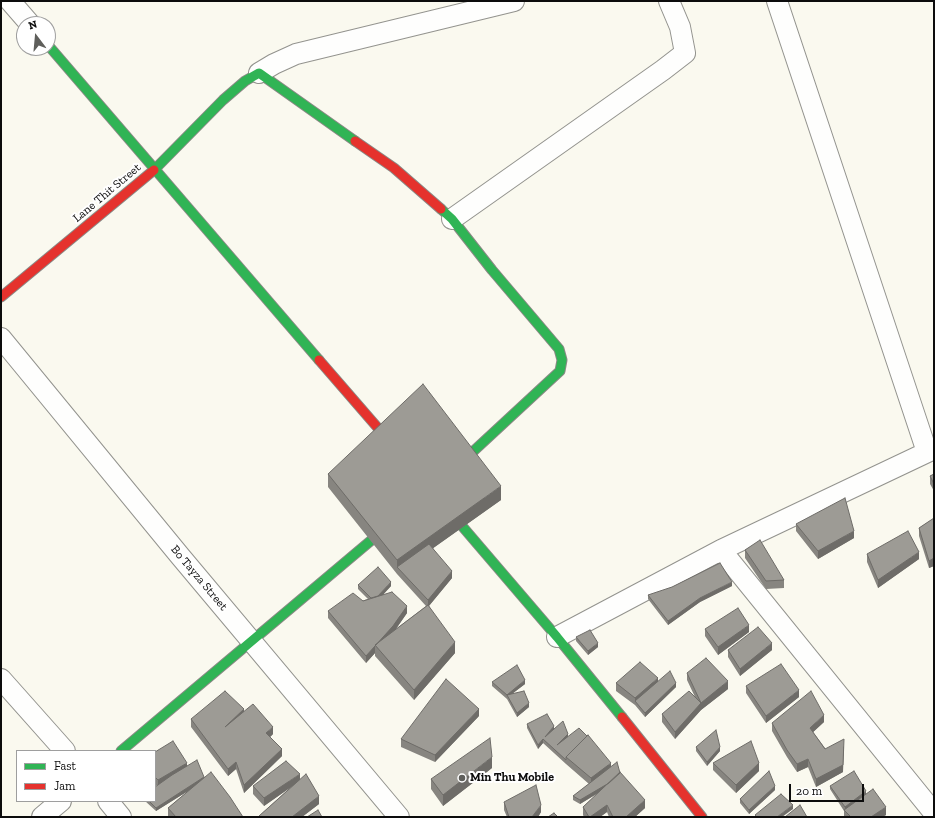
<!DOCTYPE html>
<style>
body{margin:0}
#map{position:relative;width:935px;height:818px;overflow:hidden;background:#faf9ef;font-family:"Zilla Slab",serif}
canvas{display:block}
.frame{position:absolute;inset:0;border:2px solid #0c0c0c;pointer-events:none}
.legend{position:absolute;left:16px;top:750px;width:140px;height:52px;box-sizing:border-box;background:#fff;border:1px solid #9e9e9e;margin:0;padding:5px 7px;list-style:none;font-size:12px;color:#0c0c0c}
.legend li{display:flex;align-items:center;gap:8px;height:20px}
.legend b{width:20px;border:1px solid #9e9e9e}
.north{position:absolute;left:16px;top:16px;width:40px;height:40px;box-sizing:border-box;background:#fff;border:1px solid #9e9e9e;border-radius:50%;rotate:344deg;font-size:11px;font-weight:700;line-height:16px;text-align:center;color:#0c0c0c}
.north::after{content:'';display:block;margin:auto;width:14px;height:18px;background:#5f5f5b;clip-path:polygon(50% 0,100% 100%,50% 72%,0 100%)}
.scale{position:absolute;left:789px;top:784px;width:75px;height:18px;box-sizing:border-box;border:2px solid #0c0c0c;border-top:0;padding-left:5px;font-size:12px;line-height:14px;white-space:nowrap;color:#0c0c0c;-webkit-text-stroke:3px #fff;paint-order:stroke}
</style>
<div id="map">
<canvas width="935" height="818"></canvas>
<div class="frame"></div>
<ul class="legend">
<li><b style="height:5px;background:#30b455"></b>Fast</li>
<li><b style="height:5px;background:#e5322d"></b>Jam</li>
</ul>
<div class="north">N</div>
<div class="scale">20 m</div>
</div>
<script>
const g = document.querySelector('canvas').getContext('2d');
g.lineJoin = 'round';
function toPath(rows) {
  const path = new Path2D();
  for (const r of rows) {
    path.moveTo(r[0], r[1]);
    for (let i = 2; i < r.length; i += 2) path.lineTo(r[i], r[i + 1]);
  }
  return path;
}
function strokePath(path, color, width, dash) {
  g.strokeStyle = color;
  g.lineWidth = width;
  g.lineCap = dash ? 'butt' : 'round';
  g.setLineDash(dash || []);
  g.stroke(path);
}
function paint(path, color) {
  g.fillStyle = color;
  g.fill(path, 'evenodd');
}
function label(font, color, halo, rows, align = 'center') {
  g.font = font + ' "Zilla Slab",serif';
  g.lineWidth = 4;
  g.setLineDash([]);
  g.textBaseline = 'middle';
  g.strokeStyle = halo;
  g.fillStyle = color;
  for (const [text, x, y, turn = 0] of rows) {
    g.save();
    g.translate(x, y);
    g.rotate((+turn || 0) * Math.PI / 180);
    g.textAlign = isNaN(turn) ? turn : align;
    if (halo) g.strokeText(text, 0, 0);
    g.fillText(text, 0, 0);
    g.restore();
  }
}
const street = toPath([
 [10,1,30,24],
 [777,1,927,452],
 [259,73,274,64,296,54,514,1],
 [452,219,663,70,685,53,680,27,669,1],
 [1,338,180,556,399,817],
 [721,550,934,813],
 [557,637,721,550,934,449],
 [1,679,65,751],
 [108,801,121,817],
 [42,817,61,801]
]);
const fast = toPath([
 [48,45,319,360],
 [154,170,223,100,245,81,259,73,355,141],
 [441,209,452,219,492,270,559,349,562,360,560,371,452,471],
 [444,505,557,637,622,717],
 [121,751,393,522]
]);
const jam = toPath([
 [355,141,394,168,441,209],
 [1,297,154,170],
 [319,360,397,450],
 [622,717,702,817]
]);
strokePath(street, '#93938e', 22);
strokePath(fast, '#8a8985', 11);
strokePath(jam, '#8a8985', 11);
strokePath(street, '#fefefd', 20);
strokePath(fast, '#30b455', 9);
strokePath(jam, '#e5322d', 9);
paint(toPath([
 [328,474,501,500,433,548,452,578,429,606,455,653,414,700,375,656,375,653,366,663,328,618,328,611,368,599,358,589,358,585,391,586,383,594,407,613,396,629,426,606,397,574,328,487],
 [934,474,934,491,930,484,930,476],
 [934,518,934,566,929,568,919,536,919,528],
 [796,524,854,538,818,559,796,531],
 [745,550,784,580,784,588,766,589,745,558],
 [867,554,919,559,878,588,867,562],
 [732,586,700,602,668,625,648,599,648,595],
 [705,629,749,632,718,655,705,636],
 [576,637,598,647,588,655,576,641],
 [728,650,772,650,740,676,728,657],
 [687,673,728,689,701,710,675,739,662,722,662,714,695,697,687,680],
 [492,682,525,684,513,693,529,707,517,717,507,699,492,686],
 [658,682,676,687,645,717,635,705,616,691,616,683],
 [746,686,799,697,766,723,746,693],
 [244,711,273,734,270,737,282,756,244,793,236,769,228,776,191,727,191,719],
 [479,716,435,762,401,747,401,739],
 [824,722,813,732,843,772,816,787,808,767,797,772,787,757,772,731,772,723],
 [527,724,554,729,568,737,611,767,620,773,645,808,635,817,609,817,607,812,600,817,584,817,583,815,583,807,597,794,580,804,573,800,573,796,589,784,566,764,543,743,538,749,527,728],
 [696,747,720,751,707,766,696,751],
 [155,752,187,766,204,778,243,817,169,817,168,816,168,808,188,791,156,811,145,801,155,801,157,786,155,784],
 [713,763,759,771,736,793,713,770],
 [492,768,443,806,431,789,431,779],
 [300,780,319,804,302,817,259,817,259,816,292,786,264,806,253,794,253,786],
 [830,786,866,794,886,815,882,817,844,817,844,811,830,789],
 [775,790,749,814,740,803,740,799],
 [504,802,541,812,538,817,507,817,504,810]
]), '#878580');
paint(toPath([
 [501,486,501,500,401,571,397,567,397,574,397,560],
 [854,531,854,538,818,559,818,551],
 [919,552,919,559,878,588,878,580],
 [934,558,934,566,929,568,929,561],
 [452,571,452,578,428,607,428,600],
 [391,582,391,586,374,605,374,601],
 [732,582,732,586,700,602,668,625,668,621,700,598],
 [407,606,407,613,393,633,375,645],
 [749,625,749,632,718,655,718,647],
 [455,642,455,653,414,700,414,690],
 [598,643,598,647,588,655,588,651],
 [772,643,772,650,740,676,740,669],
 [375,646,375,653,366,663,366,656],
 [658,678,658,686,635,701,635,698],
 [525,680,525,684,508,697,507,695],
 [728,681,728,689,701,710,675,739,675,732,701,703],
 [676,683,676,687,645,717,645,713],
 [799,690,799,697,766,723,766,716],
 [529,703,529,707,517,717,517,713],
 [244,709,244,716,225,727],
 [479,709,479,716,435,762,435,755],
 [824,715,824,722,810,735,810,728],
 [554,726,554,729,545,737],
 [273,727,273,734,266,741,266,733],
 [568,734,568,738,557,745],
 [543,739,543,743,538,749,538,745],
 [844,746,843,772,816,787,816,779],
 [720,747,720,751,707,766,707,762],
 [282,749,282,756,244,793,244,785],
 [492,757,492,768,443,806,443,795],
 [808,759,808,767,797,772,797,764],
 [236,762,236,769,228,776,228,769],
 [187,763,187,770,158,787,158,780],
 [611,763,611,771,591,786,591,778],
 [759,763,759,771,736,793,736,785],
 [300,774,300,781,264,806,264,798],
 [620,775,620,779,580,804,580,800],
 [204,777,204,781,156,811,156,808],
 [775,786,775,790,749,814,749,810],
 [866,791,866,795,845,811,845,807],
 [319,796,319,804,302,817,292,817],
 [645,800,645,808,635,817,626,817],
 [541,805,541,812,538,817,532,817],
 [607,805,607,812,600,817,590,817],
 [793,805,793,809,782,817,777,817],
 [886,807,886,815,882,817,871,817]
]), '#6e6c68');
const building = toPath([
 [423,384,501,486,397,560,328,474,423,384],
 [934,474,934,484,930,476,934,474],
 [845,498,854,531,818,551,796,524,845,498],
 [934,518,934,558,929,561,919,528,934,518],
 [908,531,919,552,878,580,867,554,908,531],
 [760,540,784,580,766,581,745,550,760,540],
 [429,544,452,571,428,600,397,567,429,544],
 [720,563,732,582,700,598,668,621,648,595,672,587,720,563],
 [378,567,391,582,378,596,371,598,358,585,378,567],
 [392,592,407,606,393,626,366,656,328,611,353,593,363,601,392,592],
 [428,605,455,642,414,690,375,645,428,605],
 [738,608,749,625,718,647,705,629,738,608],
 [758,627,772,643,740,669,728,650,758,627],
 [590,630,598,643,588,651,576,637,590,630],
 [706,658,728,681,701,703,675,732,662,714,689,691,701,703,687,673,706,658],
 [640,662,658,678,635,698,616,683,640,662],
 [781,664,799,690,766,716,746,686,781,664],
 [517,665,525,680,507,695,492,682,517,665],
 [670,671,676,683,645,713,635,701,670,671],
 [446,679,479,709,435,755,401,739,446,679],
 [225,691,244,709,225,727,253,704,273,727,266,733,282,749,244,785,236,762,228,769,191,719,225,691],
 [524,691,529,703,517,713,507,695,524,691],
 [811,691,824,715,810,728,825,749,844,739,843,765,816,779,808,759,797,764,787,750,772,723,811,691],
 [547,714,554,726,545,737,563,721,568,734,557,745,579,728,587,736,566,757,566,760,543,739,538,745,527,724,547,714],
 [716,730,720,747,707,762,696,747,716,730],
 [588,735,611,763,591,778,566,757,588,735],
 [490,738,492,757,443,795,431,779,490,738],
 [173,741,187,763,158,780,155,777,155,752,173,741],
 [751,741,759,763,736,785,713,763,751,741],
 [197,760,204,777,156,808,149,801,155,801,155,787,172,775,197,760],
 [286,761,300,774,264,798,253,786,286,761],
 [617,762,620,773,609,783,580,800,573,796,617,762],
 [769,771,775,786,749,810,740,799,769,771],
 [854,771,866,791,845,807,830,786,854,771],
 [211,772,230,797,243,817,176,817,168,808,211,772],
 [620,772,645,800,626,817,613,817,607,805,590,817,589,817,583,807,620,772],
 [306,774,319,796,292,817,261,817,259,816,306,774],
 [536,785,541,805,532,817,509,817,504,802,536,785],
 [873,789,886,807,871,817,851,817,844,810,873,789],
 [781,794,793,805,777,817,757,817,755,815,781,794],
 [800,805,807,817,785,817,800,805],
 [318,810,322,817,307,817,318,810],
 [554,813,558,817,548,817,554,813]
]);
paint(building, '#9d9b95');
strokePath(building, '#6e6c68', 1);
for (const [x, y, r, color] of [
 [462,778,4,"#5f5f5b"]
]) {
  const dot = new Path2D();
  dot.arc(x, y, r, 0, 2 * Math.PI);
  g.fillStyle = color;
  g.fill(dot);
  strokePath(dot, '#fff', 1.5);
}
label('12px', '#0c0c0c', '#fff', [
 ["Lane Thit Street",107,193,-40],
 ["Bo Tayza Street",199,578,50]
]);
label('bold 12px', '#0c0c0c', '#fff', [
 ["Min Thu Mobile",470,778]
], 'left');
</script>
